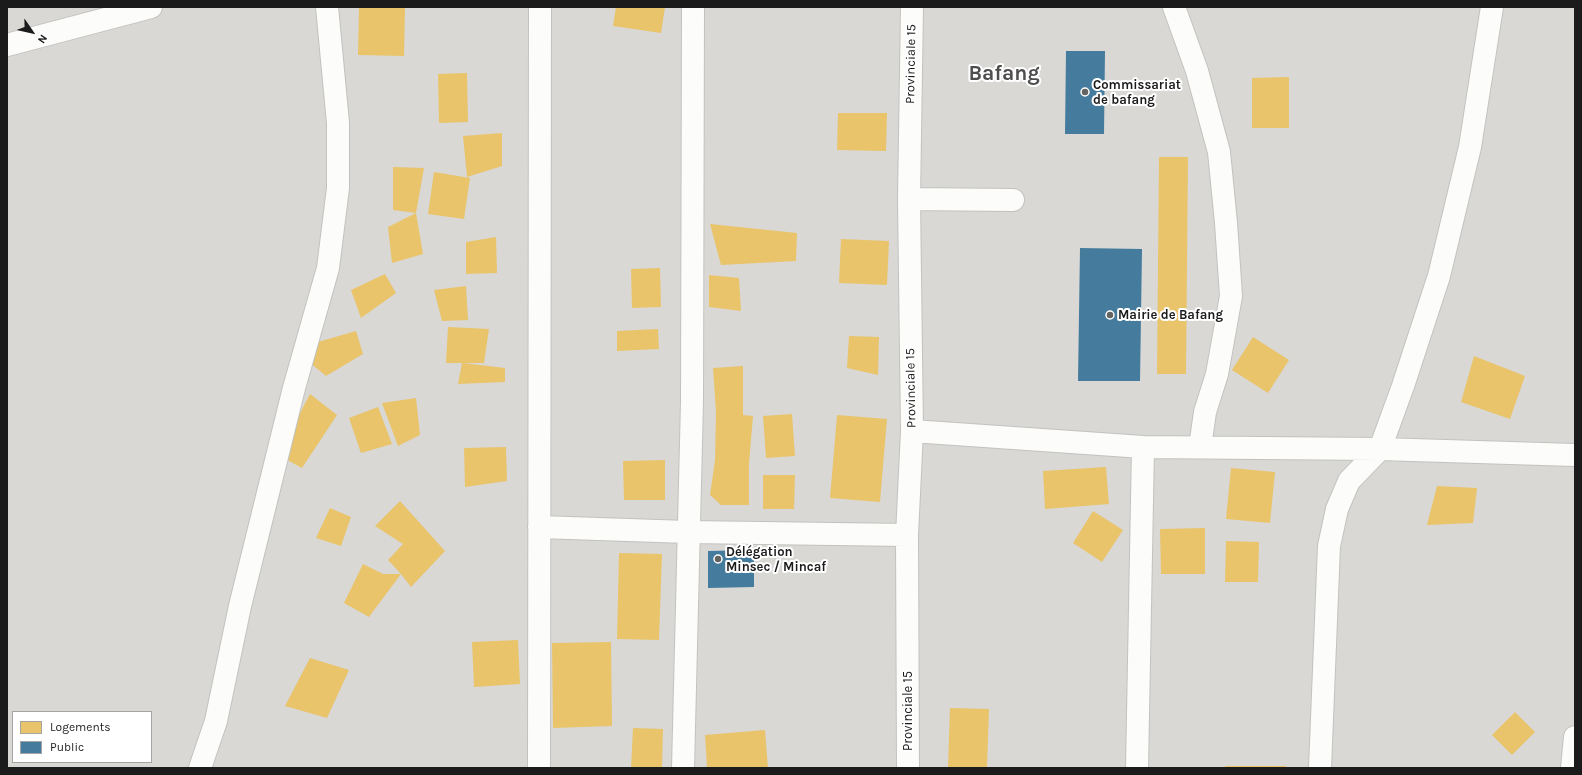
<!DOCTYPE html>
<meta charset="utf-8">
<style>
body{margin:0}
#map{position:relative;width:1582px;height:775px;overflow:hidden;background:#eae9e4;font-family:Karla,sans-serif}
canvas{display:block}
.frame{position:absolute;inset:0;border:8px solid #1b1b1b;pointer-events:none}
.legend{position:absolute;left:12px;top:711px;width:140px;height:52px;box-sizing:border-box;background:#fff;border:1px solid #a4a4a4;margin:0;padding:5px 7px;list-style:none;font-size:12px;color:#1b1b1b}
.legend li{display:flex;align-items:center;gap:8px;height:20px}
.legend b{width:20px;border:1px solid #a4a4a4}
.north{position:absolute;left:12px;top:12px;width:40px;height:40px;-webkit-text-stroke:3px #fff;paint-order:stroke;rotate:124deg;font-size:11px;font-weight:700;line-height:16px;text-align:center;color:#1b1b1b}
.north::after{content:'';display:block;margin:auto;width:14px;height:18px;background:#1b1b1b;clip-path:polygon(50% 0,100% 100%,50% 72%,0 100%)}
</style>
<div id="map">
<canvas width="1582" height="775"></canvas>
<div class="frame"></div>
<ul class="legend">
<li><b style="height:11px;background:#e9c46a"></b>Logements</li>
<li><b style="height:11px;background:#457b9d"></b>Public</li>
</ul>
<div class="north">N</div>
</div>
<script>
const g = document.querySelector('canvas').getContext('2d');
g.lineJoin = 'round';
function paint(path, color) {
  g.fillStyle = color;
  g.fill(path, 'evenodd');
}
function toPath(rows) {
  const path = new Path2D();
  for (const r of rows) {
    path.moveTo(r[0], r[1]);
    for (let i = 2; i < r.length; i += 2) path.lineTo(r[i], r[i + 1]);
  }
  return path;
}
function strokePath(path, color, width, dash) {
  g.strokeStyle = color;
  g.lineWidth = width;
  g.lineCap = dash ? 'butt' : 'round';
  g.setLineDash(dash || []);
  g.stroke(path);
}
function label(font, color, halo, rows, align = 'center') {
  g.font = font + ' Karla,sans-serif';
  g.lineWidth = 4;
  g.setLineDash([]);
  g.textBaseline = 'middle';
  g.strokeStyle = halo;
  g.fillStyle = color;
  for (const [text, x, y, turn = 0] of rows) {
    g.save();
    g.translate(x, y);
    g.rotate((+turn || 0) * Math.PI / 180);
    g.textAlign = isNaN(turn) ? turn : align;
    if (halo) g.strokeText(text, 0, 0);
    g.fillText(text, 0, 0);
    g.restore();
  }
}
paint(toPath([
 [7,7,1575,7,1575,768,7,768],
 [13,712,151,712,151,762,13,762]
]), '#d9d8d5');
paint(toPath([
 [359,7,405,7,404,56,358,55],
 [616,7,665,7,661,33,613,26],
 [467,73,468,122,439,123,438,74],
 [1289,77,1289,128,1252,128,1252,78],
 [838,113,887,113,886,151,837,150],
 [502,133,502,166,467,177,463,136],
 [1159,157,1188,157,1186,374,1157,374],
 [393,167,424,168,416,213,423,254,392,263,388,227,416,213,393,210],
 [434,172,470,178,464,219,428,214],
 [710,224,797,233,796,261,721,265],
 [496,237,497,273,466,274,466,242],
 [841,239,889,241,887,285,839,283],
 [660,268,661,307,632,308,631,269],
 [385,274,396,293,361,318,351,290],
 [709,275,739,278,741,311,709,307],
 [466,286,468,320,442,321,434,290],
 [448,327,489,329,484,363,463,363,505,368,505,382,458,384,462,363,446,363],
 [658,329,659,349,617,351,617,331],
 [356,331,363,354,326,376,303,357,318,342],
 [849,336,879,337,878,375,847,368],
 [1253,337,1289,360,1268,393,1232,370],
 [1474,356,1525,376,1510,419,1461,402],
 [743,366,743,415,753,416,749,464,749,505,721,505,710,495,715,460,716,412,713,368],
 [310,394,337,415,302,468,278,455],
 [416,398,420,435,398,446,382,403],
 [378,407,392,444,361,453,349,418],
 [792,414,795,456,766,458,763,416],
 [837,415,887,419,880,502,830,498],
 [506,447,507,481,465,487,464,448],
 [665,460,665,500,624,500,623,461],
 [1106,467,1109,504,1045,509,1043,471],
 [1231,468,1275,472,1270,523,1226,519],
 [763,475,795,475,794,509,763,509],
 [1437,486,1477,488,1473,523,1427,525],
 [400,501,445,551,411,587,401,574,369,617,344,603,363,564,383,574,401,574,388,560,403,544,375,526],
 [330,508,351,517,341,546,316,538],
 [1093,511,1123,530,1102,562,1073,543],
 [1205,528,1205,574,1161,574,1160,529],
 [1226,541,1259,542,1258,582,1225,582],
 [619,553,662,554,659,640,617,639],
 [518,640,520,684,474,687,472,642],
 [611,642,612,726,553,728,552,643],
 [310,658,349,670,327,718,285,706],
 [950,708,989,709,987,768,948,768],
 [1515,712,1535,732,1512,755,1492,735],
 [633,728,663,729,662,768,631,768],
 [765,730,768,768,707,768,705,735],
 [1225,766,1286,766,1286,768,1225,768]
]), '#e9c46a');
paint(toPath([
 [1066,51,1105,51,1104,134,1065,134],
 [1080,248,1142,249,1140,381,1078,381],
 [754,550,754,587,708,588,708,551]
]), '#457b9d');
const minor = toPath([
 [1174,7,1197,71,1219,152,1226,223,1231,296,1217,374,1205,412,1200,447],
 [7,45,151,7],
 [909,199,1013,200],
 [912,431,1143,447,1380,449,1575,455],
 [539,527,688,532,907,535],
 [200,768,216,721,240,606,294,388,328,268,338,188,338,123,327,7],
 [539,768,540,7],
 [683,768,692,402,693,7],
 [908,768,907,535,912,431,909,199,912,7],
 [1137,768,1143,447],
 [1320,768,1329,546,1337,509,1349,481,1380,449,1403,386,1439,276,1470,147,1492,7],
 [1572,768,1575,737]
]);
strokePath(minor, '#c2c2c0', 24);
strokePath(minor, '#fcfcfb', 22);
for (const [x, y, r, color] of [
 [1085,92,4,"#636361"],
 [1110,315,4,"#636361"],
 [718,559,4,"#636361"]
]) {
  const dot = new Path2D();
  dot.arc(x, y, r, 0, 2 * Math.PI);
  g.fillStyle = color;
  g.fill(dot);
  strokePath(dot, '#fff', 1.5);
}
label('13px', '#1b1b1b', '#fff', [
 ["Provinciale 15",911,64,-89],
 ["Provinciale 15",911,388,-91],
 ["Provinciale 15",908,711,-90]
]);
label('bold 13px', '#1b1b1b', '#fff', [
 ["Commissariat",1093,85],
 ["de bafang",1093,100],
 ["Mairie de Bafang",1118,315],
 ["Délégation",726,552],
 ["Minsec / Mincaf",726,567]
], 'left');
label('bold 21px', '#4e4e4e', '#fff', [
 ["Bafang",1004,74]
]);
</script>
